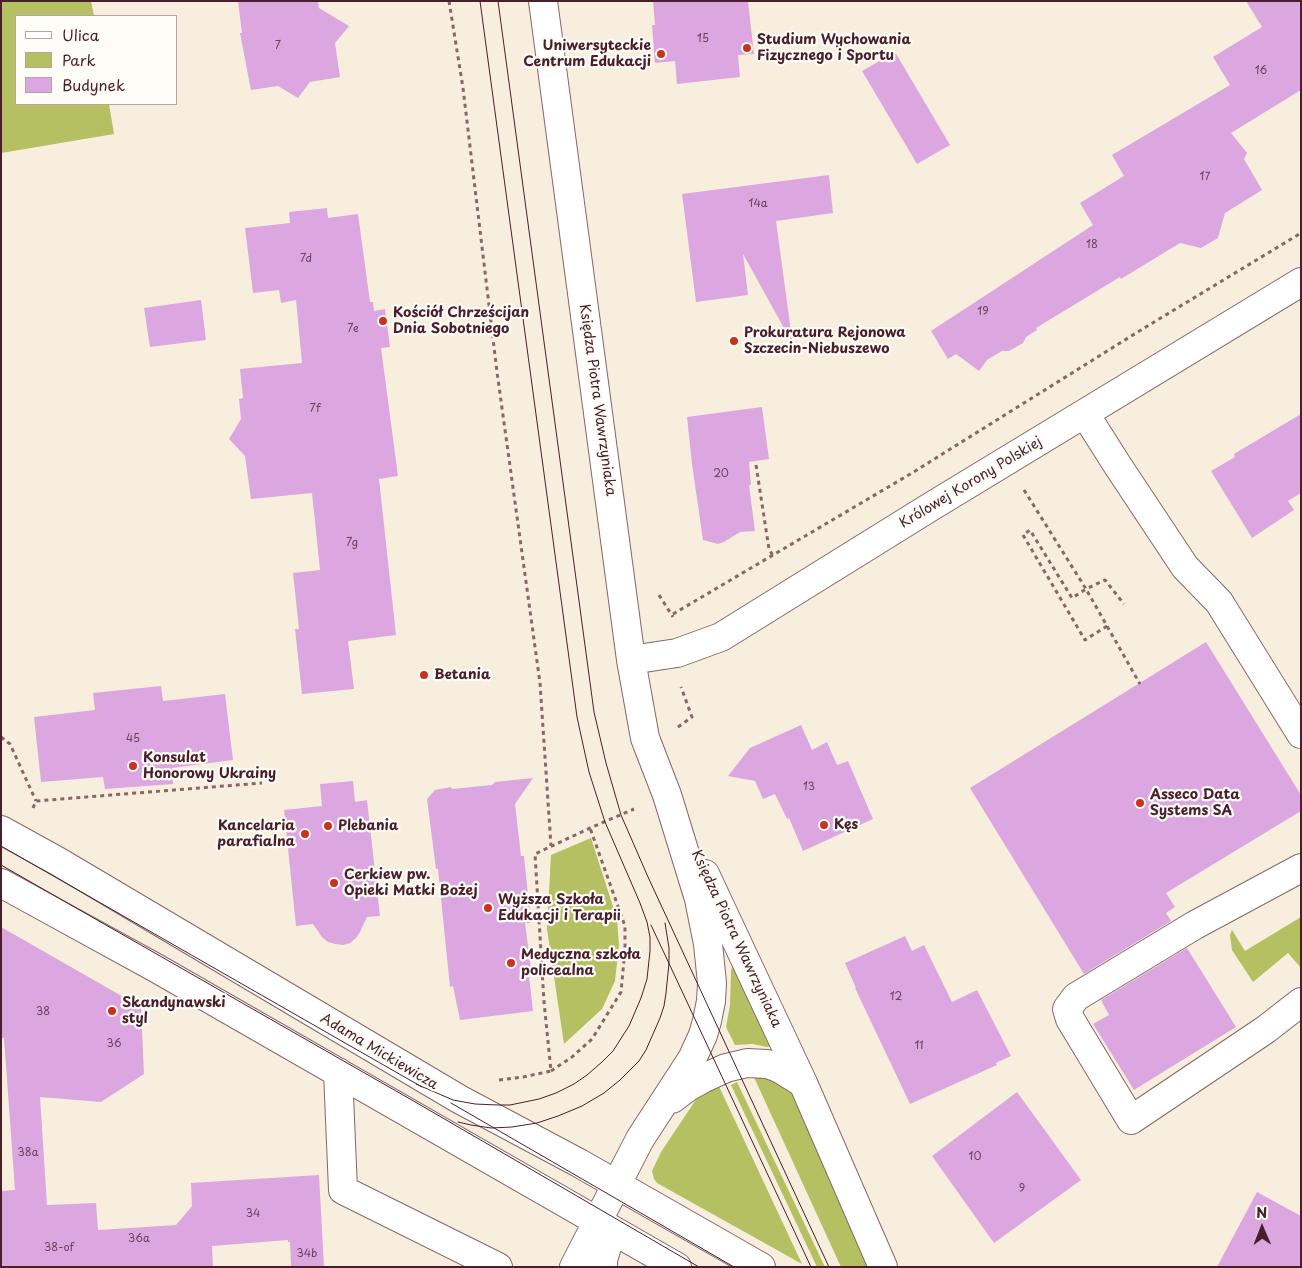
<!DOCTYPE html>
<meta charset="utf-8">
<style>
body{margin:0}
#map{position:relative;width:1302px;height:1268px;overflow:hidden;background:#f7eedd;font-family:"Playpen Sans",sans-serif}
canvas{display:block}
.frame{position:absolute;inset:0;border:2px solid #4a1f2b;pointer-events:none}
.legend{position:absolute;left:15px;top:15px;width:162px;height:90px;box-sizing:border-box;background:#fdfcf7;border:1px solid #b5a4a5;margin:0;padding:6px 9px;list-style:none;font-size:15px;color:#4a1f2b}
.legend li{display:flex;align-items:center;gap:10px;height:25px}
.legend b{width:25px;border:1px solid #b5a4a5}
.north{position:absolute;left:1237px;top:1203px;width:50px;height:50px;-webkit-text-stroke:4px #fdfcf7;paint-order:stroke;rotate:359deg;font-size:14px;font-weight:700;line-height:20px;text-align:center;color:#4a1f2b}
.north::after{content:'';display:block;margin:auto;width:18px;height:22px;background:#4a1f2b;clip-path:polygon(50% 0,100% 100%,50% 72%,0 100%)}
</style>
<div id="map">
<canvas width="1302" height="1268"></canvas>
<div class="frame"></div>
<ul class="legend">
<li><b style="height:6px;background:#fff"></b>Ulica</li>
<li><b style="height:14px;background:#b4c062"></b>Park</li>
<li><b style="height:14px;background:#dca7e1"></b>Budynek</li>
</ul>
<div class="north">N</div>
</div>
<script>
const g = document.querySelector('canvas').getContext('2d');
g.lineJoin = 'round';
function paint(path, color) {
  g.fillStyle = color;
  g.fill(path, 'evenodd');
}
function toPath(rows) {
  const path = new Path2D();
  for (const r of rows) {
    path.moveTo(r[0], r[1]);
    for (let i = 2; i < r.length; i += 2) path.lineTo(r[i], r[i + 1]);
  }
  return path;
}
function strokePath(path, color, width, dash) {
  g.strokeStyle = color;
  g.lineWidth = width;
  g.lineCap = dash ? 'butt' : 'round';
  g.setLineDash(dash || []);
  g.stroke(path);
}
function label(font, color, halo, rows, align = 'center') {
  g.font = font + ' "Playpen Sans",sans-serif';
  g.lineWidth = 4.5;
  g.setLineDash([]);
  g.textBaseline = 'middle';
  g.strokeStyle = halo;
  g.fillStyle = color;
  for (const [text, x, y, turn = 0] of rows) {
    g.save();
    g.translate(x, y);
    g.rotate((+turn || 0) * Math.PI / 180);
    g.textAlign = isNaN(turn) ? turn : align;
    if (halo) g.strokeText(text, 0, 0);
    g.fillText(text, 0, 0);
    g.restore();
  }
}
paint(toPath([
 [1,1,91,1,94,16,16,16,16,104,109,104,114,134,1,153],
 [591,838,617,919,619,945,615,981,602,1009,564,1044,547,929,551,855],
 [1301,917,1301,968,1288,953,1253,982,1232,950,1230,935,1232,930,1245,951],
 [735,966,772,1046,767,1047,752,1044,735,1045,726,1027,730,1005,731,971,732,967],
 [753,1075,775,1081,794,1095,875,1267,841,1267],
 [716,1080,802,1264,657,1183,654,1179,652,1171,661,1152,697,1098,704,1089],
 [737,1082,825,1267,817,1267,731,1085]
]), '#b4c062');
paint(toPath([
 [238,1,318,1,319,8,349,26,335,43,340,77,310,82,298,98,278,86,251,90,240,33,242,33],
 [653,1,748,1,754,54,738,55,740,77,677,84,675,61,655,63,652,25,655,25],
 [1246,1,1301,1,1301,90,1231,133,1247,153,1244,159,1262,190,1225,213,1218,238,1201,248,1180,243,1121,279,1120,277,1036,328,1037,330,1026,337,1023,343,1009,351,1002,351,987,360,979,371,956,354,948,359,931,331,1093,225,1080,203,1124,176,1112,155,1230,85,1213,57,1262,27],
 [895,52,950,145,917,164,862,71],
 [829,175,833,213,776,221,792,339,790,339,743,254,748,295,696,302,682,194],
 [327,208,328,218,358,214,370,302,373,302,374,311,385,309,390,347,381,348,398,476,379,479,396,635,348,641,354,689,302,694,295,629,299,629,293,573,320,570,312,493,251,499,245,456,229,439,241,419,239,399,243,398,240,369,302,363,296,300,281,303,279,290,253,293,245,228,290,223,289,212],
 [201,300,206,340,150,347,144,308],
 [762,407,769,459,749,462,751,485,749,485,755,531,740,532,724,542,718,544,703,540,692,464,687,417],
 [1301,414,1301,493,1288,501,1294,510,1252,538,1211,471,1235,457,1234,454],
 [1206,642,1301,795,1301,811,1166,893,1175,907,1166,913,1171,921,1084,974,970,788],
 [161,686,163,701,225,694,233,760,172,768,173,784,105,789,103,777,41,782,34,717,95,710,93,693],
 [801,725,812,750,827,742,837,765,848,761,873,819,803,851,789,818,787,819,775,794,763,799,755,781,728,776,750,748],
 [533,778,515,804,521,856,524,856,531,923,525,923,532,976,529,976,533,1011,460,1020,453,986,450,987,438,869,436,869,427,799,435,790,451,787,452,789,492,785,495,782],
 [353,781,355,802,367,800,380,916,367,917,360,932,356,938,350,943,343,945,335,944,328,942,322,937,313,924,296,926,284,810,322,806,320,784],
 [1,927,141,1007,144,1074,101,1102,40,1097,47,1205,96,1203,98,1230,176,1225,192,1206,191,1183,319,1175,324,1267,291,1267,290,1242,288,1242,288,1240,212,1246,213,1267,1,1267,1,1191,15,1190,4,1038,1,1038],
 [905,936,912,951,924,945,952,1002,977,990,1011,1056,996,1063,997,1065,910,1104,855,988,856,988,845,963],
 [1187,948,1236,1027,1134,1090,1093,1024,1109,1015,1101,1000],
 [1017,1092,1081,1180,994,1243,932,1156],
 [1257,1192,1301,1216,1301,1267,1217,1267]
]), '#dca7e1');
const minor = toPath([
 [543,1,631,660,645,738,667,795,699,899,708,944,712,983,711,1001,707,1021,703,1035,692,1059,640,1139,574,1267],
 [1085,414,1118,466,1185,567,1219,602,1301,734],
 [631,660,677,653,721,637,932,506,1301,282],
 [1,830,59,862,459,1099,579,1163,761,1267],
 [1301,868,1195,925,1076,997,1067,1009,1070,1019,1131,1120,1265,1030,1301,1002],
 [705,874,803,1083,883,1267],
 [1,883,156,968,677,1267],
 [338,1072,343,1190,498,1267],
 [672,1099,688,1087,704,1078,726,1068,747,1063,767,1064,776,1067,782,1070,803,1083],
 [603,1267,603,1260,612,1230]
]);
strokePath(minor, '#876769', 30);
strokePath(toPath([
 [449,1,463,88,497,372,540,683,551,846],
 [756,465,769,549,773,556],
 [1024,490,1086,589,1105,580,1124,604],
 [659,595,673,617],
 [673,614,912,473,1136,333,1301,233],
 [1107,626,1085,640,1023,535,1030,530,1072,598,1086,589,1140,684],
 [678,727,692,717,681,687],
 [1,737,10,744,36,801],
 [33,808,36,801,262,783],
 [551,1071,572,1057,592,1039,621,992,625,949,625,926,590,828],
 [499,1080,523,1077,551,1071,544,1002,535,854,590,828,634,809]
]), '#876769', 3, [4, 4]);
strokePath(minor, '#fff', 28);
strokePath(toPath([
 [498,1,594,712,606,763,621,815,648,877,829,1267],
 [1,846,422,1087],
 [1,865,417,1103,699,1267],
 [651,925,811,1267],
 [416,1084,453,1100,475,1104,498,1105,510,1105,539,1099,556,1093,574,1084,587,1075,602,1062,613,1051,629,1026,641,998,647,979,650,951,650,937,647,922,640,903,605,822,589,772,577,717,480,1],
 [451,1103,734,1267],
 [458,1122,471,1125,491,1128,512,1127,537,1123,558,1116,582,1106,604,1093,620,1080,639,1061,646,1050,660,1018,664,1006,666,993,669,963,669,948,665,923]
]), '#4a1f2b', 1);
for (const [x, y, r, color] of [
 [747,48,5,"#c8321e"],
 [661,54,5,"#c8321e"],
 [383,321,5,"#c8321e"],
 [734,341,5,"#c8321e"],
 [424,675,5,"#c8321e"],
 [133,766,5,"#c8321e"],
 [1140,803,5,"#c8321e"],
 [824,825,5,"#c8321e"],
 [328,826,5,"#c8321e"],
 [305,834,5,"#c8321e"],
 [334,883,5,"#c8321e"],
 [488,908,5,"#c8321e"],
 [511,963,5,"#c8321e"],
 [112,1011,5,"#c8321e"]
]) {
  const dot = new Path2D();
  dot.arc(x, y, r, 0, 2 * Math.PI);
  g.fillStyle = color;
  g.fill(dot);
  strokePath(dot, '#fdfcf7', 2);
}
label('11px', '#6e4158', null, [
 ["15",703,39],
 ["7",278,46],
 ["16",1261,71],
 ["17",1205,177],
 ["14a",758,204],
 ["18",1092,245],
 ["7d",306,259],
 ["19",983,312],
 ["7e",353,329],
 ["7f",315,409],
 ["20",721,474],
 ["7g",352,543],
 ["45",133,739],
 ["13",809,787],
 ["12",896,997],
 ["38",43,1012],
 ["36",114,1044],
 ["11",919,1046],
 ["38a",28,1153],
 ["10",975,1157],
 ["9",1022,1189],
 ["34",253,1214],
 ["36a",139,1239],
 ["38-of",59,1248],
 ["34b",307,1254]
]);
label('bold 14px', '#4a1f2b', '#fdfcf7', [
 ["Studium Wychowania",757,40],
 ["Fizycznego i Sportu",757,56],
 ["Uniwersyteckie",651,46,"right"],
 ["Centrum Edukacji",651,62,"right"],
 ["Kościół Chrześcijan",393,313],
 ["Dnia Sobotniego",393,329],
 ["Prokuratura Rejonowa",744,333],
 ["Szczecin-Niebuszewo",744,349],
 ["Betania",434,675],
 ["Konsulat",143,758],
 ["Honorowy Ukrainy",143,774],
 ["Asseco Data",1150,795],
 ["Systems SA",1150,811],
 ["Kęs",834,825],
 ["Kancelaria",295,826,"right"],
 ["parafialna",295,842,"right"],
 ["Plebania",338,826],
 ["Cerkiew pw.",344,875],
 ["Opieki Matki Bożej",344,891],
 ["Wyższa Szkoła",498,900],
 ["Edukacji i Terapii",498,916],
 ["Medyczna szkoła",521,955],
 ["policealna",521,971],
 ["Skandynawski",122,1003],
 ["styl",122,1019]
], 'left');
label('14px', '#4a1f2b', '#fdfcf7', [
 ["Księdza Piotra Wawrzyniaka",597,400,82],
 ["Królowej Korony Polskiej",971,483,-31],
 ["Księdza Piotra Wawrzyniaka",736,939,65],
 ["Adama Mickiewicza",379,1052,31]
]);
</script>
